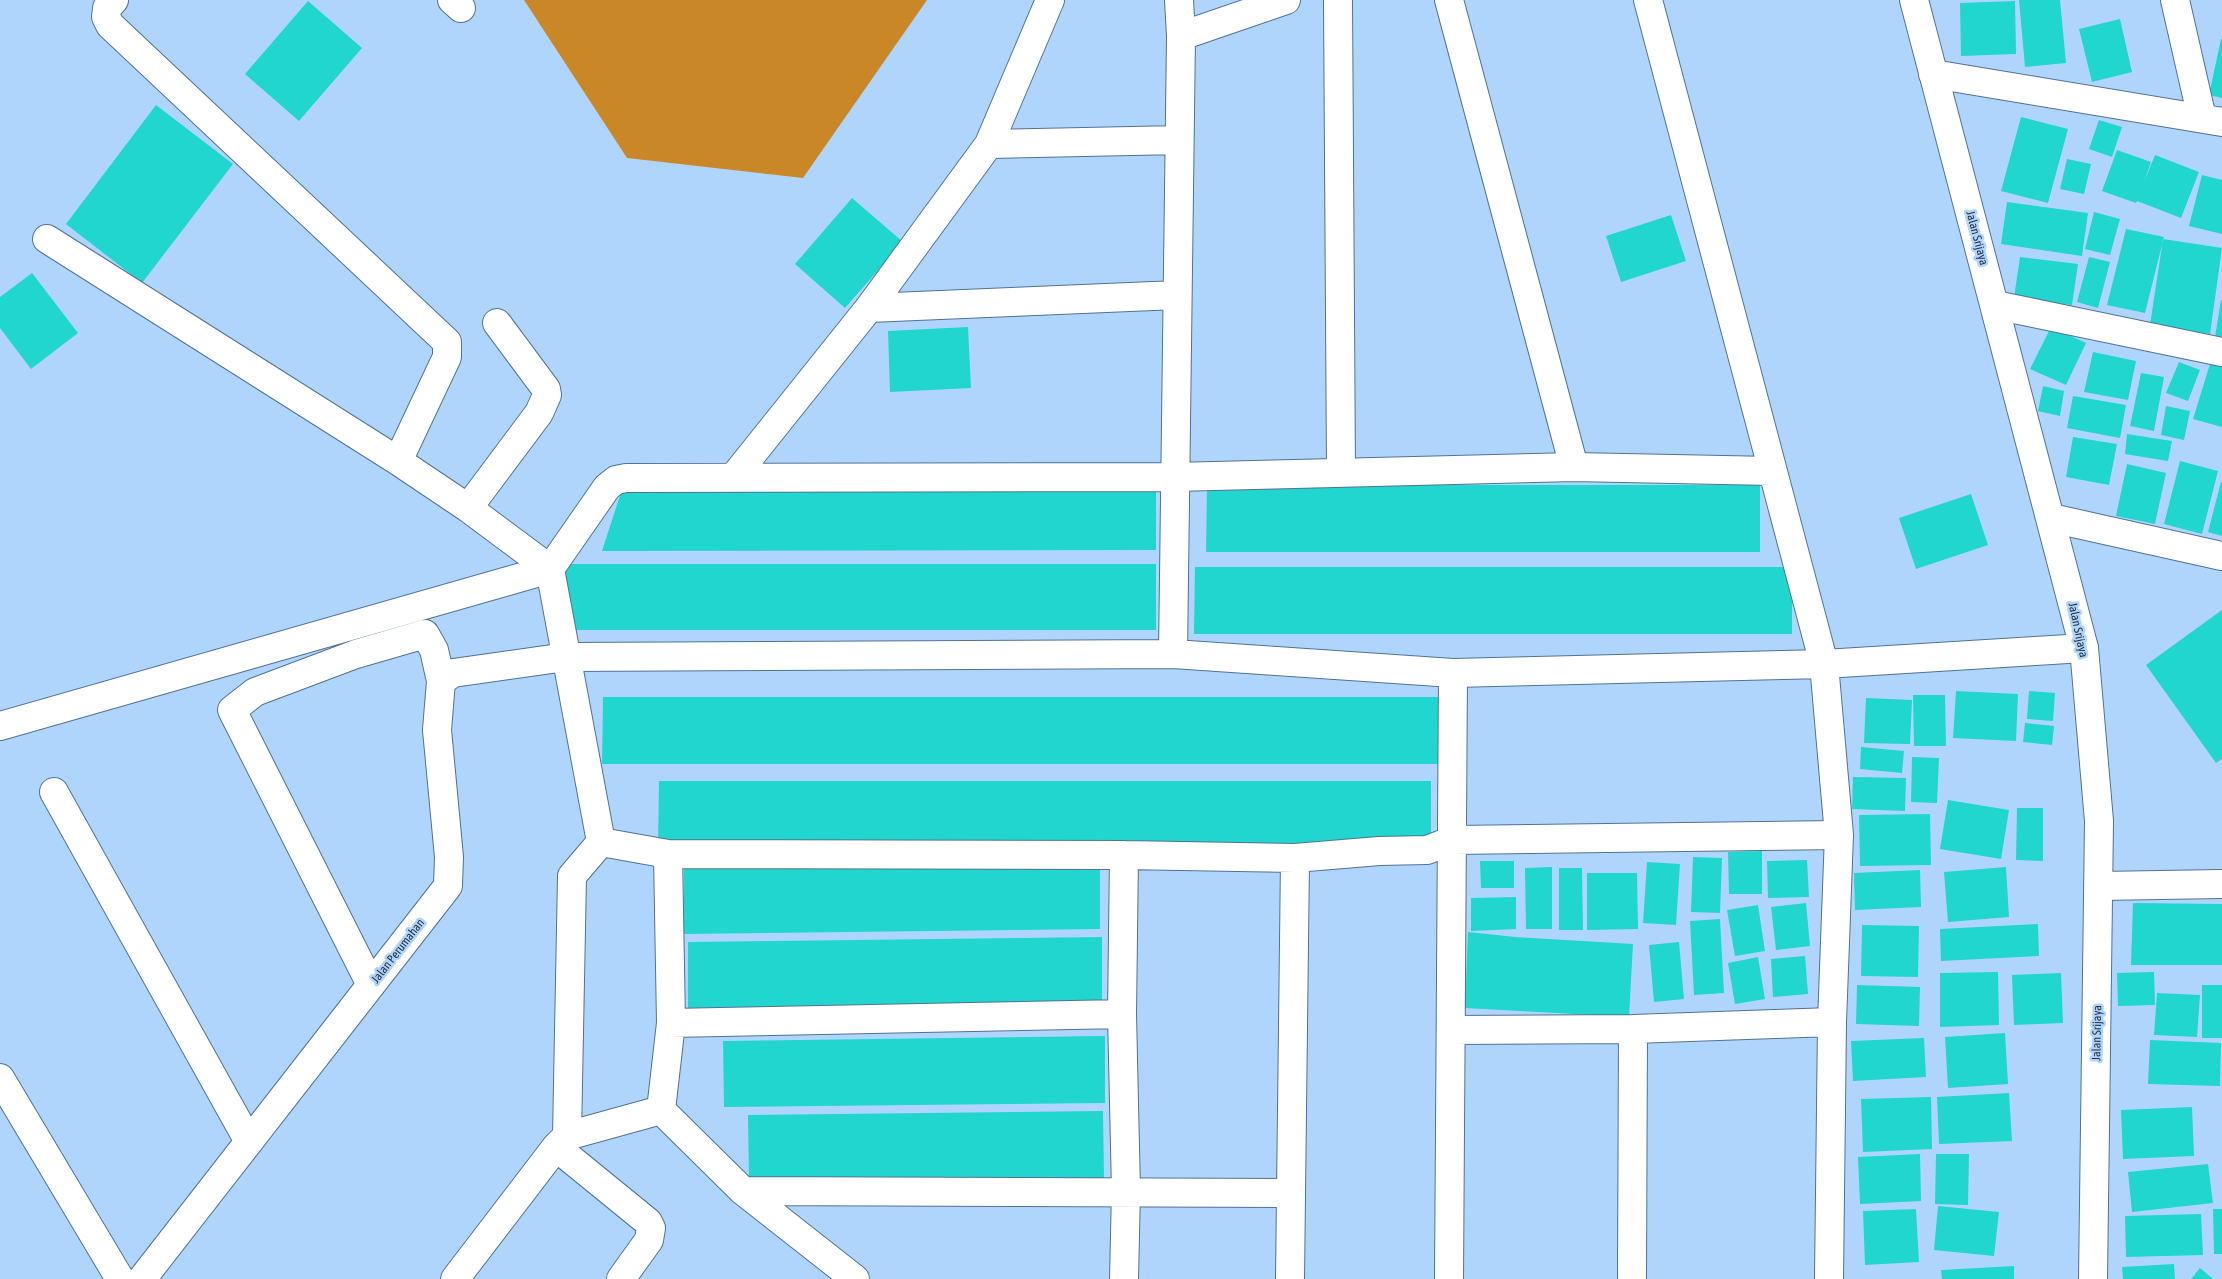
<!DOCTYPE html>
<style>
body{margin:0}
canvas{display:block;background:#b0d5fc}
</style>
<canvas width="2222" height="1279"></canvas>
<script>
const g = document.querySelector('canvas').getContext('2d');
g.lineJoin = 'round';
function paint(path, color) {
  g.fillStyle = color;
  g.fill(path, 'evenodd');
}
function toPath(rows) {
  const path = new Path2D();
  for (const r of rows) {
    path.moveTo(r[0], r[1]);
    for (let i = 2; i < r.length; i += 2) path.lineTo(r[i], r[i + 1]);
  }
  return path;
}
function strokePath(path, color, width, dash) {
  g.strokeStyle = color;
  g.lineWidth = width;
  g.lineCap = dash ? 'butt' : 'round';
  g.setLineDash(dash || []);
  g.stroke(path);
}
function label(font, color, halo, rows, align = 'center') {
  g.font = font + ' "Asap Condensed",sans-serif';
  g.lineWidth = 5;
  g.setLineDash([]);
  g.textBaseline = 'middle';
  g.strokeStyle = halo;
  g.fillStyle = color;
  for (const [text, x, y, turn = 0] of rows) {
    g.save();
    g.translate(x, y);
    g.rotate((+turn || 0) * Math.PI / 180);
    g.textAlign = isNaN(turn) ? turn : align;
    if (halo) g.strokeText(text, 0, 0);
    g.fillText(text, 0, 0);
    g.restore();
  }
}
paint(toPath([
 [524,0,927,0,803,178,627,158]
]), '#ca8728');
paint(toPath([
 [2019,0,2060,0,2066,63,2025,67],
 [308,1,362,48,299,121,245,74],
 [2015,1,2016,54,1961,56,1960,3],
 [2120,19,2132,72,2092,82,2079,29],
 [2221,39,2222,39,2222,98,2209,95],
 [156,105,233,164,142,283,66,224],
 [2021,117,2068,129,2048,203,2001,191],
 [2099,120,2122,127,2112,157,2089,149],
 [2117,150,2151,162,2144,182,2155,155,2199,172,2181,218,2137,201,2136,203,2102,191],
 [2067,159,2091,164,2084,194,2060,189],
 [2202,175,2222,180,2222,234,2189,226],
 [852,198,903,242,845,308,795,264],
 [2007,202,2088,213,2082,256,2001,244],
 [2094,212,2120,219,2110,255,2085,249],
 [1671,215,1686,261,1621,282,1606,236],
 [2126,229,2164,237,2145,313,2107,305],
 [2163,239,2222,248,2210,334,2150,325],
 [2020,257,2078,264,2072,305,2014,298],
 [2089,257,2110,262,2098,308,2077,302],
 [32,273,78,333,31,369,0,328,0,297],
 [2221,300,2222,300,2222,338,2215,337],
 [968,327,971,388,890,392,888,331],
 [2051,327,2086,343,2066,385,2030,369],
 [2093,352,2136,361,2128,400,2084,392],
 [2179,362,2200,370,2188,401,2166,393],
 [2210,364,2222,367,2222,427,2193,419],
 [2141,373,2164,377,2154,431,2130,426],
 [2043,386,2064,391,2060,416,2038,411],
 [2073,396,2126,405,2120,438,2067,428],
 [2166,406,2190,411,2184,440,2161,435],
 [2127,434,2172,441,2168,461,2125,454],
 [2073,437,2117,444,2109,485,2066,477],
 [2180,461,2218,471,2202,534,2164,524],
 [2127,464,2166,473,2155,524,2116,516],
 [2221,482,2222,483,2222,536,2208,532],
 [624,483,1156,483,1156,550,602,551],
 [1207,485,1760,485,1760,552,1206,552],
 [1971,494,1988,545,1916,569,1899,518],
 [566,564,1156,564,1156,630,565,630],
 [1195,567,1792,567,1792,634,1194,634],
 [2222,610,2222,759,2216,763,2146,665],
 [1956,691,2018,694,2016,741,1953,738],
 [2029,691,2055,693,2053,721,2027,719],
 [1913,695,1945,695,1946,746,1914,746],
 [603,697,1438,697,1438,764,602,764],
 [1866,698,1912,700,1910,744,1864,743],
 [2025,723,2054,726,2052,745,2023,742],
 [1861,747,1904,751,1902,773,1860,769],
 [1912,757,1939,758,1937,803,1911,802],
 [1853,777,1906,778,1905,811,1852,809],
 [659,781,1431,781,1431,847,658,848],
 [1948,800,2009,810,2001,859,1940,849],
 [2017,808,2043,808,2043,861,2016,860],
 [1930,814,1931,865,1860,866,1859,815],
 [1762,851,1762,894,1729,894,1728,852],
 [1693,857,1722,858,1720,913,1691,912],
 [1807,860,1809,897,1768,898,1767,861],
 [1100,861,1100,929,684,934,684,867],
 [1480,861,1514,861,1514,888,1481,888],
 [1647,862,1680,864,1676,925,1643,923],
 [1552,867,1552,929,1526,929,1525,868],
 [2006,867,2009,917,1948,922,1944,872],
 [1559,868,1582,868,1583,930,1559,930],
 [1920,870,1921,907,1855,910,1854,873],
 [1587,873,1637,873,1638,929,1587,930],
 [1516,897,1516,929,1471,931,1471,898],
 [1806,903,1810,946,1776,950,1771,907],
 [2133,903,2222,904,2222,965,2131,965],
 [1758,905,1765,951,1735,956,1727,910],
 [1720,919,1724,993,1694,995,1690,921],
 [2038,924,2039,956,1941,961,1940,929],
 [1862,925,1919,926,1918,977,1861,976],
 [1468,932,1515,937,1633,944,1629,1017,1465,1008],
 [1102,937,1102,1004,688,1008,688,942],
 [1679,942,1684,999,1654,1002,1649,945],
 [1805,956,1808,994,1773,997,1771,959],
 [1758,957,1765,999,1735,1004,1728,963],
 [1998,972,1999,1025,1940,1027,1940,973],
 [2154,972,2155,1005,2118,1006,2117,973],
 [2061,973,2063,1023,2014,1025,2012,975],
 [1857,985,1920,987,1919,1026,1856,1024],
 [2202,985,2222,985,2222,1038,2202,1038],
 [2157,993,2200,995,2197,1037,2154,1035],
 [2005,1033,2008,1084,1948,1088,1945,1037],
 [1105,1036,1105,1103,724,1107,723,1041],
 [1924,1038,1926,1077,1853,1081,1851,1041],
 [2150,1040,2221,1043,2220,1086,2148,1084],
 [2009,1093,2012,1141,1939,1144,1937,1097],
 [1931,1097,1932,1149,1863,1152,1861,1099],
 [2192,1107,2194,1156,2123,1159,2121,1110],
 [1103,1111,1104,1178,749,1182,748,1115],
 [1920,1154,1921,1201,1860,1204,1858,1157],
 [1936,1154,1969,1154,1968,1205,1935,1204],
 [2208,1164,2213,1203,2132,1212,2128,1172],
 [1938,1206,1999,1212,1994,1256,1934,1250],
 [1916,1209,1919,1262,1865,1265,1863,1211],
 [2213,1209,2222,1209,2222,1254,2214,1254],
 [2201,1214,2203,1255,2126,1257,2125,1216],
 [2174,1264,2175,1279,2123,1279,2122,1267],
 [2014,1266,2014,1279,1942,1279,1941,1270],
 [2200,1268,2213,1279,2191,1279]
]), '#20d6cf');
const minor = toPath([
 [114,0,107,8,106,17,110,25,447,342,447,357,398,461],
 [452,0,461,8],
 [1338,0,1341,472],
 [1449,0,1574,467],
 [1648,0,1824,664,1839,835,1832,1022,1829,1279],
 [2175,0,2202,118],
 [1181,36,1286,0],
 [1933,74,2222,122],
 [989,144,1179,140],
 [47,239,398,461,468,508,550,569,601,842],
 [1995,305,2222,352],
 [869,308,1177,295],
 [733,478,869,308,989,144,1050,0],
 [468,508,539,413,547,395,546,389,497,323],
 [2051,518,2222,556],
 [1173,654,1181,36,1179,0],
 [0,726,550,569,607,487,616,480,626,478,1174,477,1574,467,1772,471],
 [54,792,248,1140],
 [601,842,668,854,1124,855,1295,858,1379,851,1427,850,1453,840,1839,835],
 [668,854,671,1023,661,1110,743,1191,855,1279],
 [2099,886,2222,884],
 [371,985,232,710,255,692,356,654,425,634,434,650,441,681],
 [671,1023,1122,1014],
 [1451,1030,1633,1029,1832,1022],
 [0,1078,120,1279],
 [567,1136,572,876,601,842],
 [556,1147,648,1222,651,1228,649,1240,621,1279],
 [743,1191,1291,1193],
 [142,1279,448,886,449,857,437,730,441,681,453,673,566,657,1173,654,1453,673,1824,664,2084,648],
 [455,1279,556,1147,567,1136,661,1110],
 [1124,1279,1126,1191,1122,1014,1124,855],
 [1290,1279,1295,858],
 [1449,1279,1453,673],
 [1632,1279,1633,1029]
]);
const tertiary = toPath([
 [1914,0,2084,648,2099,821,2093,1279]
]);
strokePath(minor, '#517296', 30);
strokePath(tertiary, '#517296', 30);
strokePath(minor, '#fff', 28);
strokePath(tertiary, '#fff', 28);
label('12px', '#233140', '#b0d5fc', [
 ["Jalan Srijaya",1977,238,75],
 ["Jalan Srijaya",2078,630,78],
 ["Jalan Perumahan",398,951,-52],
 ["Jalan Srijaya",2097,1033,-89]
]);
</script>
